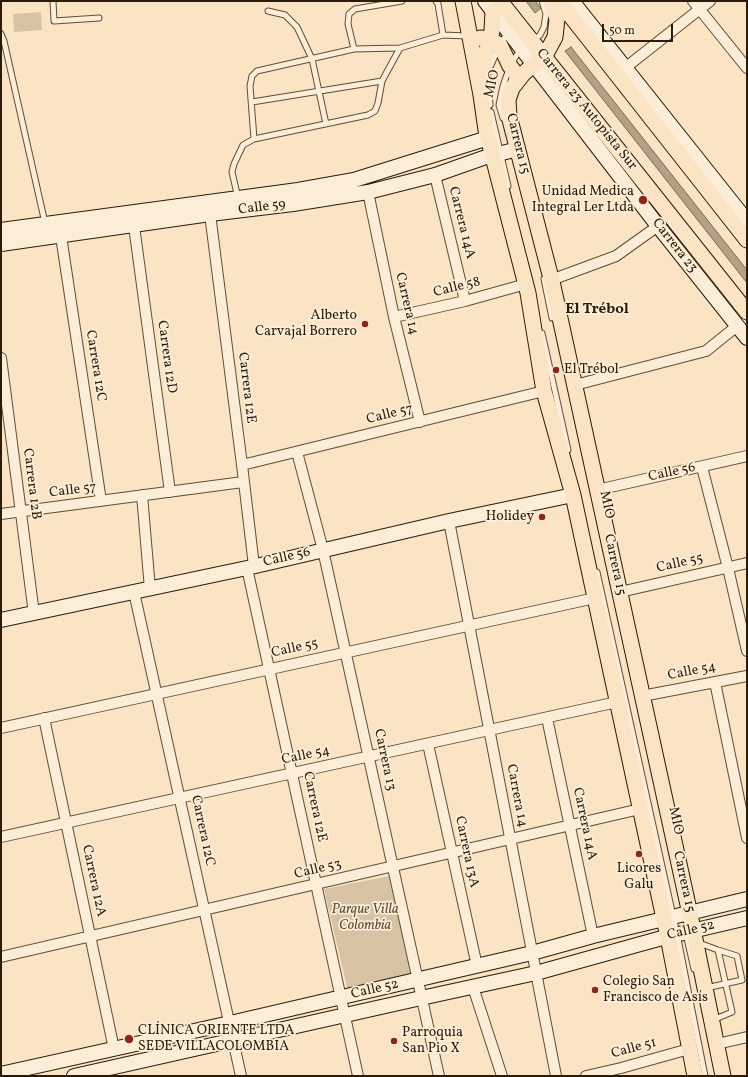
<!DOCTYPE html>
<meta charset="utf-8">
<style>
body{margin:0}
#map{position:relative;width:748px;height:1077px;overflow:hidden;background:#fbe4c3;font-family:Vollkorn,serif}
canvas{display:block}
.frame{position:absolute;inset:0;border:2px solid #2a1c09;pointer-events:none}
.scale{position:absolute;left:602px;top:24px;width:71px;height:18px;box-sizing:border-box;border:2px solid #2a1c09;border-top:0;padding-left:5px;font-size:12px;line-height:14px;white-space:nowrap;color:#2a1c09;-webkit-text-stroke:3px #fcedd8;paint-order:stroke}
</style>
<div id="map">
<canvas width="748" height="1077"></canvas>
<div class="frame"></div>
<div class="scale">50 m</div>
</div>
<script>
const g = document.querySelector('canvas').getContext('2d');
g.lineJoin = 'round';
function paint(path, color) {
  g.fillStyle = color;
  g.fill(path, 'evenodd');
}
function toPath(rows) {
  const path = new Path2D();
  for (const r of rows) {
    path.moveTo(r[0], r[1]);
    for (let i = 2; i < r.length; i += 2) path.lineTo(r[i], r[i + 1]);
  }
  return path;
}
function strokePath(path, color, width, dash) {
  g.strokeStyle = color;
  g.lineWidth = width;
  g.lineCap = dash ? 'butt' : 'round';
  g.setLineDash(dash || []);
  g.stroke(path);
}
function label(font, color, halo, rows, align = 'center') {
  g.font = font + ' Vollkorn,serif';
  g.lineWidth = 3.5;
  g.setLineDash([]);
  g.textBaseline = 'middle';
  g.strokeStyle = halo;
  g.fillStyle = color;
  for (const [text, x, y, turn = 0] of rows) {
    g.save();
    g.translate(x, y);
    g.rotate((+turn || 0) * Math.PI / 180);
    g.textAlign = isNaN(turn) ? turn : align;
    if (halo) g.strokeText(text, 0, 0);
    g.fillText(text, 0, 0);
    g.restore();
  }
}
paint(toPath([
 [41,12,42,30,14,32,13,14],
 [390,876,411,976,348,991,324,889]
]), '#d7c2a3');
const water = toPath([
 [526,1,535,1,541,8,535,13,526,1],
 [571,47,747,270,747,283,565,51,571,47]
]);
paint(water, '#b4a084');
strokePath(water, '#7d6b53', 1);
const lane = toPath([
 [53,1,54,21,99,18],
 [436,1,438,4,443,35],
 [268,11,285,15,297,27,312,59,326,124],
 [1,34,4,41,45,223],
 [534,40,540,35,544,27,546,14,542,1],
 [354,49,348,24,349,14,355,9,402,1],
 [490,67,500,45,508,32],
 [488,77,490,105],
 [252,102,382,81],
 [491,112,508,186],
 [503,118,499,105,503,86,510,66,516,56,521,50],
 [254,139,250,86,252,76,257,71,354,49,400,48],
 [238,198,232,172,234,164,243,145,254,139,368,115,375,111,378,103,382,81,400,48,443,35,467,36],
 [544,279,552,318],
 [542,333,568,450],
 [597,572,677,934,705,1076],
 [686,934,694,969],
 [699,943,718,950,732,1012,713,1020],
 [706,988,742,980,737,956,718,950]
]);
const street = toPath([
 [693,1,747,68],
 [625,68,710,1],
 [435,175,465,301],
 [368,192,394,317,420,422],
 [210,214,242,465,254,566],
 [134,226,170,492],
 [61,236,101,501],
 [551,280,616,256,658,226],
 [394,317,465,301,526,284],
 [1,358,34,614],
 [575,385,706,351,737,326],
 [297,452,323,550,439,1076],
 [242,465,544,391],
 [702,467,728,568,747,651],
 [597,490,747,456],
 [142,495,150,589],
 [1,514,243,482],
 [449,521,556,1076],
 [247,568,358,1076],
 [134,592,241,1076],
 [620,592,747,563],
 [715,682,747,838],
 [642,696,747,676],
 [44,718,114,1049],
 [547,718,593,936],
 [1,728,595,598],
 [428,744,477,966],
 [1,837,617,702],
 [1,957,640,809],
 [473,987,502,1076],
 [717,1044,747,1037],
 [586,1076,621,1068,689,1049]
]);
const secondary = toPath([
 [485,1,658,226,747,338],
 [572,1,747,221],
 [1,230,298,190,354,180,488,138],
 [1,244,210,214,293,204,368,192,435,175,486,157,518,149],
 [1,620,247,568,449,521,573,495],
 [1,1074,230,1023,532,953,593,936,747,899],
 [74,1076,421,998,536,973,662,938,747,918]
]);
const primary = toPath([
 [463,1,481,95,486,130,528,293,544,391,573,495,669,942,695,1076],
 [500,1,747,312],
 [551,1,557,19,555,37,547,52,523,74,512,88,508,100,509,116,553,286,688,905,723,1076],
 [559,1,747,240],
 [480,38,489,39,500,45,510,66,517,75,516,82],
 [482,79,485,57,492,31,493,11]
]);
strokePath(lane, '#5e4e38', 7);
strokePath(street, '#5e4e38', 12);
strokePath(secondary, '#2a1c09', 16);
strokePath(primary, '#2a1c09', 17);
strokePath(lane, '#fcedd8', 5);
strokePath(street, '#fcedd8', 10);
strokePath(secondary, '#fcedd8', 14);
strokePath(primary, '#fbe4c3', 15);
for (const [x, y, r, color] of [
 [643,200,5,"#8f2418"],
 [365,324,4,"#8f2418"],
 [556,370,4,"#8f2418"],
 [542,517,4,"#8f2418"],
 [639,854,4,"#8f2418"],
 [595,990,4,"#8f2418"],
 [129,1039,5,"#8f2418"],
 [394,1041,4,"#8f2418"]
]) {
  const dot = new Path2D();
  dot.arc(x, y, r, 0, 2 * Math.PI);
  g.fillStyle = color;
  g.fill(dot);
  strokePath(dot, '#fcedd8', 1.5);
}
label('14px', '#2a1c09', '#fcedd8', [
 ["MIO",493,84,-77],
 ["Carrera 23 Autopista Sur",586,110,51],
 ["Carrera 15",517,144,76],
 ["Calle 59",262,208,-7],
 ["Carrera 14A",461,223,76],
 ["Carrera 23",674,246,52],
 ["Calle 58",457,288,-14],
 ["Carrera 14",406,304,77],
 ["Carrera 12D",166,357,82],
 ["Carrera 12C",95,366,81],
 ["Carrera 12E",246,388,83],
 ["Calle 57",390,415,-14],
 ["Calle 56",672,473,-12],
 ["Carrera 12B",31,484,83],
 ["Calle 57",73,491,-7],
 ["MIO",606,505,78],
 ["Calle 56",287,558,-13],
 ["Calle 55",680,564,-13],
 ["Carrera 15",614,565,78],
 ["Calle 55",295,649,-12],
 ["Calle 54",692,672,-11],
 ["Calle 54",306,756,-12],
 ["Carrera 13",384,760,78],
 ["Carrera 14",516,796,79],
 ["Carrera 12E",314,807,78],
 ["MIO",675,821,78],
 ["Carrera 14A",584,824,78],
 ["Carrera 12C",202,831,78],
 ["Carrera 13A",466,852,78],
 ["Calle 53",318,870,-13],
 ["Carrera 12A",93,881,78],
 ["Carrera 15",683,882,78],
 ["Calle 52",691,931,-13],
 ["Calle 52",375,990,-13],
 ["Calle 51",634,1049,-15]
]);
label('14px', '#2a1c09', '#fcedd8', [
 ["Unidad Medica",634,192,"right"],
 ["Integral Ler Ltda",634,208,"right"],
 ["Alberto",357,316,"right"],
 ["Carvajal Borrero",357,332,"right"],
 ["El Trébol",564,370],
 ["Holidey",534,517,"right"],
 ["Licores",639,869,"center"],
 ["Galu",639,885,"center"],
 ["Colegio San",603,982],
 ["Francisco de Asís",603,998],
 ["CLÍNICA ORIENTE LTDA",138,1031],
 ["SEDE VILLACOLOMBIA",138,1047],
 ["Parroquia",402,1033],
 ["San Pio X",402,1049]
], 'left');
label('italic 14px', '#5e4e37', '#fcedd8', [
 ["Parque Villa",365,910],
 ["Colombia",365,926]
]);
label('bold 15px', '#2a1c09', '#fcedd8', [
 ["El Trébol",597,310]
]);
</script>
